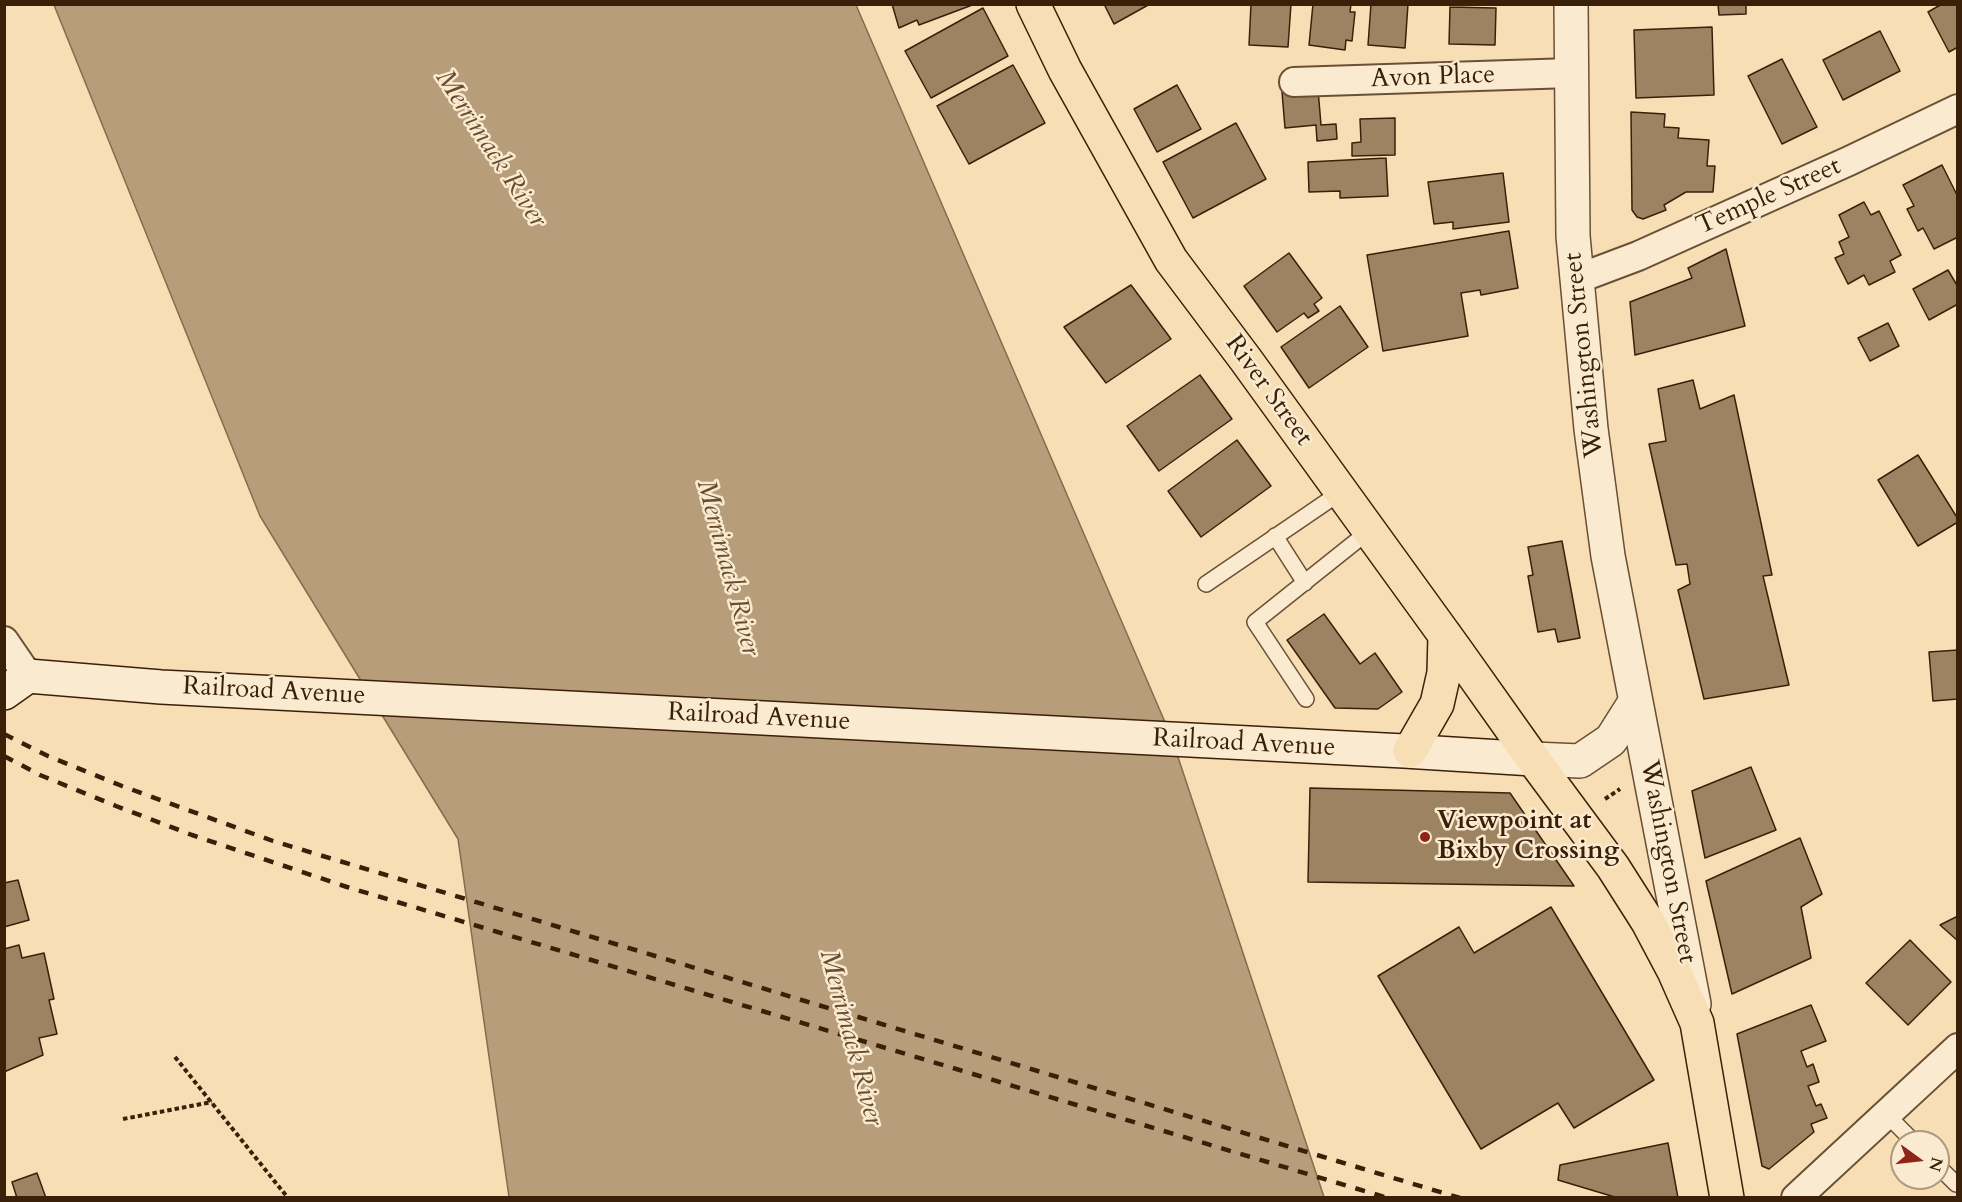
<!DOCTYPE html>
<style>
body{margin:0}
#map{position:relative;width:1962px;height:1202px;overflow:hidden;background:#f8deb5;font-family:Cardo,serif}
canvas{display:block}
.frame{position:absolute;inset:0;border:6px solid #3b2009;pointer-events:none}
.north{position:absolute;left:1890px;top:1130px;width:60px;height:60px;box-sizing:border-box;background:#faeacf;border:2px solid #ae9980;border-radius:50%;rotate:105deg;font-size:16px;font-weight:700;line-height:24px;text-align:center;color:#3b2009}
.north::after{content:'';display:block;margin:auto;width:21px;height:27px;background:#8f2418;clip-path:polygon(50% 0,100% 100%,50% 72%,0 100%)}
</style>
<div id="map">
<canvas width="1962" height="1202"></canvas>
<div class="frame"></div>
<div class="north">N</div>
</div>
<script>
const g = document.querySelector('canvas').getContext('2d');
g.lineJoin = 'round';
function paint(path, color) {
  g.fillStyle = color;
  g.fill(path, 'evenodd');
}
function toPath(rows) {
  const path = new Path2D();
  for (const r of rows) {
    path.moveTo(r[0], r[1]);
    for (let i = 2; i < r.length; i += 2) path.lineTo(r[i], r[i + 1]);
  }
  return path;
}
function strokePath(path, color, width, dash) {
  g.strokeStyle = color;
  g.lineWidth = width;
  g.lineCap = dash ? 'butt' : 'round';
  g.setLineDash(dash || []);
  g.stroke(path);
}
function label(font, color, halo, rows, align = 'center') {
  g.font = font + ' Cardo,serif';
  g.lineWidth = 5;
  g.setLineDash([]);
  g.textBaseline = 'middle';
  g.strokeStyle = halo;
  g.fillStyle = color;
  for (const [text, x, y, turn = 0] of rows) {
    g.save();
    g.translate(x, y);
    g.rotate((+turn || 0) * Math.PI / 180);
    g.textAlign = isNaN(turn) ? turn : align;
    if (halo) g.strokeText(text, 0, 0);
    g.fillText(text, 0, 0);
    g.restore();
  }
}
const water = toPath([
 [54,5,856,5,1171,736,1324,1197,509,1197,458,839,260,516,54,5]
]);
paint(water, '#b89d7b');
strokePath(water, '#866b4d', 1.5);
const building = toPath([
 [892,4,975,4,919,25,917,20,899,28,892,4],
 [1104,4,1150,4,1114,24,1104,4],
 [1251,4,1291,4,1288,47,1249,45,1251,4],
 [1313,4,1351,4,1350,12,1355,12,1352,41,1346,40,1345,50,1309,45,1313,4],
 [1371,4,1408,4,1405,48,1368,45,1371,4],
 [1718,4,1746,4,1746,14,1719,15,1718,4],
 [1942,4,1958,4,1958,47,1949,52,1928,12,1942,4],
 [1450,7,1496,8,1495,45,1449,44,1450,7],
 [983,8,1008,56,931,98,905,51,983,8],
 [1712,27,1714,95,1636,98,1634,30,1712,27],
 [1880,31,1900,71,1843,100,1823,60,1880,31],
 [1782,59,1817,127,1782,144,1748,76,1782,59],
 [1013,65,1045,123,969,164,937,106,1013,65],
 [1177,85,1201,129,1157,152,1134,109,1177,85],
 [1318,89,1321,125,1336,124,1337,139,1317,141,1316,125,1285,128,1282,92,1318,89],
 [1631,112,1665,114,1664,127,1679,128,1678,138,1709,140,1707,166,1715,166,1713,192,1686,192,1664,205,1666,210,1643,219,1637,217,1632,210,1631,112],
 [1395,118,1395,155,1352,156,1352,143,1361,142,1360,119,1395,118],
 [1236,123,1266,179,1193,218,1163,162,1236,123],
 [1386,158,1388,196,1340,198,1340,191,1309,192,1308,162,1386,158],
 [1942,165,1958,197,1958,237,1934,249,1923,228,1918,231,1907,209,1914,206,1903,185,1942,165],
 [1503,173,1509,222,1453,229,1453,222,1434,224,1428,182,1503,173],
 [1864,202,1871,215,1879,211,1901,255,1890,261,1895,272,1869,285,1864,275,1848,284,1835,258,1844,254,1839,242,1849,237,1839,215,1864,202],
 [1509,231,1518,288,1481,295,1480,290,1461,293,1468,336,1383,351,1367,255,1509,231],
 [1726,249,1745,326,1635,355,1630,302,1692,278,1688,268,1726,249],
 [1289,253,1322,298,1314,304,1319,311,1308,318,1304,313,1277,332,1244,286,1289,253],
 [1948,270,1958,287,1958,304,1929,320,1913,289,1948,270],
 [1131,285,1171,339,1106,383,1064,327,1131,285],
 [1340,306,1368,347,1309,388,1281,347,1340,306],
 [1888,323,1899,346,1870,361,1858,338,1888,323],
 [1200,375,1232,419,1159,471,1127,426,1200,375],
 [1693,380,1700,409,1734,395,1772,575,1763,576,1789,685,1704,699,1678,590,1690,584,1687,564,1676,565,1649,444,1666,441,1658,389,1693,380],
 [1237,440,1271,486,1201,537,1168,491,1237,440],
 [1918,455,1958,519,1958,522,1918,546,1878,480,1918,455],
 [1562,541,1580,638,1558,642,1555,629,1538,632,1528,576,1533,575,1528,547,1562,541],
 [1324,614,1360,664,1375,653,1402,692,1378,709,1335,708,1287,640,1324,614],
 [1958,650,1958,699,1933,701,1929,652,1958,650],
 [1751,767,1776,830,1705,858,1692,791,1751,767],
 [1310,788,1510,793,1574,886,1308,882,1310,788],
 [1800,838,1822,894,1801,907,1811,958,1732,994,1706,881,1800,838],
 [18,880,29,920,4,927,4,883,18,880],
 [1551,907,1654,1080,1574,1128,1558,1103,1481,1149,1378,976,1459,927,1474,953,1551,907],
 [1958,916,1958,941,1940,925,1958,916],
 [1910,940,1951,982,1908,1025,1866,983,1910,940],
 [19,945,22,958,44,953,54,999,49,1000,57,1034,39,1038,43,1055,4,1072,4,949,19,945],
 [1811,1005,1826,1041,1801,1051,1807,1067,1813,1064,1819,1082,1808,1086,1816,1106,1821,1104,1827,1118,1811,1124,1814,1132,1769,1169,1762,1166,1737,1034,1811,1005],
 [1668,1143,1678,1198,1618,1198,1558,1180,1560,1165,1668,1143],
 [37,1173,46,1198,17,1198,12,1182,37,1173]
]);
paint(building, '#9d8362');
strokePath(building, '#3b2009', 1.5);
const service = toPath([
 [1275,536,1305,583],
 [1206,584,1341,492],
 [1306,699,1255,622,1369,531],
 [1887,1115,1914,1142],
 [1938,1166,1956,1184]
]);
const minor = toPath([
 [1294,82,1571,73],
 [1577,279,1638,256,1849,161,1958,109],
 [4,641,28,676],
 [1796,1198,1958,1048]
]);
const tertiary = toPath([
 [1571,4,1573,236,1591,429,1608,556,1694,1004],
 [1533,759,1580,761,1611,740,1635,702]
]);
const secondary = toPath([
 [4,693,28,676,161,687,1404,751,1533,759]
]);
const primary = toPath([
 [1033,4,1065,70,1171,260,1246,360,1455,649,1533,759,1613,867,1648,922,1674,971,1697,1023,1727,1198],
 [1410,751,1437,704,1444,673,1445,635]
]);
strokePath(service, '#6a5034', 18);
strokePath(minor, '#6a5034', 32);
strokePath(tertiary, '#6a5034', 36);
strokePath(secondary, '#3b2009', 36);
strokePath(primary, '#3b2009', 36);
strokePath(toPath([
 [1605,799,1620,789],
 [175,1057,288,1198],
 [123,1119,212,1102]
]), '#3b2009', 4, [4.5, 3]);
strokePath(service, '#faeacf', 15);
strokePath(minor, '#faeacf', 28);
strokePath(tertiary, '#faeacf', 33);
strokePath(secondary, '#faeacf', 33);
strokePath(primary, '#f8deb5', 33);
strokePath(toPath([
 [4,734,48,756,122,786,273,841,1460,1198],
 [4,756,40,775,116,806,192,835,347,887,1388,1198]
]), '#3b2009', 4.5, [10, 10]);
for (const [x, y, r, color] of [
 [1425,837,6,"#8f2418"]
]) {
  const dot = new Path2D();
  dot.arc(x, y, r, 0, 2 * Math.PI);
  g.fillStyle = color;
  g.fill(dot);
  strokePath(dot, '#faeacf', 2);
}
label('26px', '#3b2009', '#faeacf', [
 ["Avon Place",1433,78,-2],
 ["Temple Street",1769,197,-24],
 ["Washington Street",1585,355,-96],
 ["River Street",1268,391,54],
 ["Railroad Avenue",274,692,3],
 ["Railroad Avenue",759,718,3],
 ["Railroad Avenue",1244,744,3],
 ["Washington Street",1667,862,79]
]);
label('bold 26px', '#3b2009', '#faeacf', [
 ["Viewpoint at",1437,822],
 ["Bixby Crossing",1437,852]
], 'left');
label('italic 27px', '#674c31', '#faeacf', [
 ["Merrimack River",490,149,57],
 ["Merrimack River",727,568,75],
 ["Merrimack River",850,1038,75]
]);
</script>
